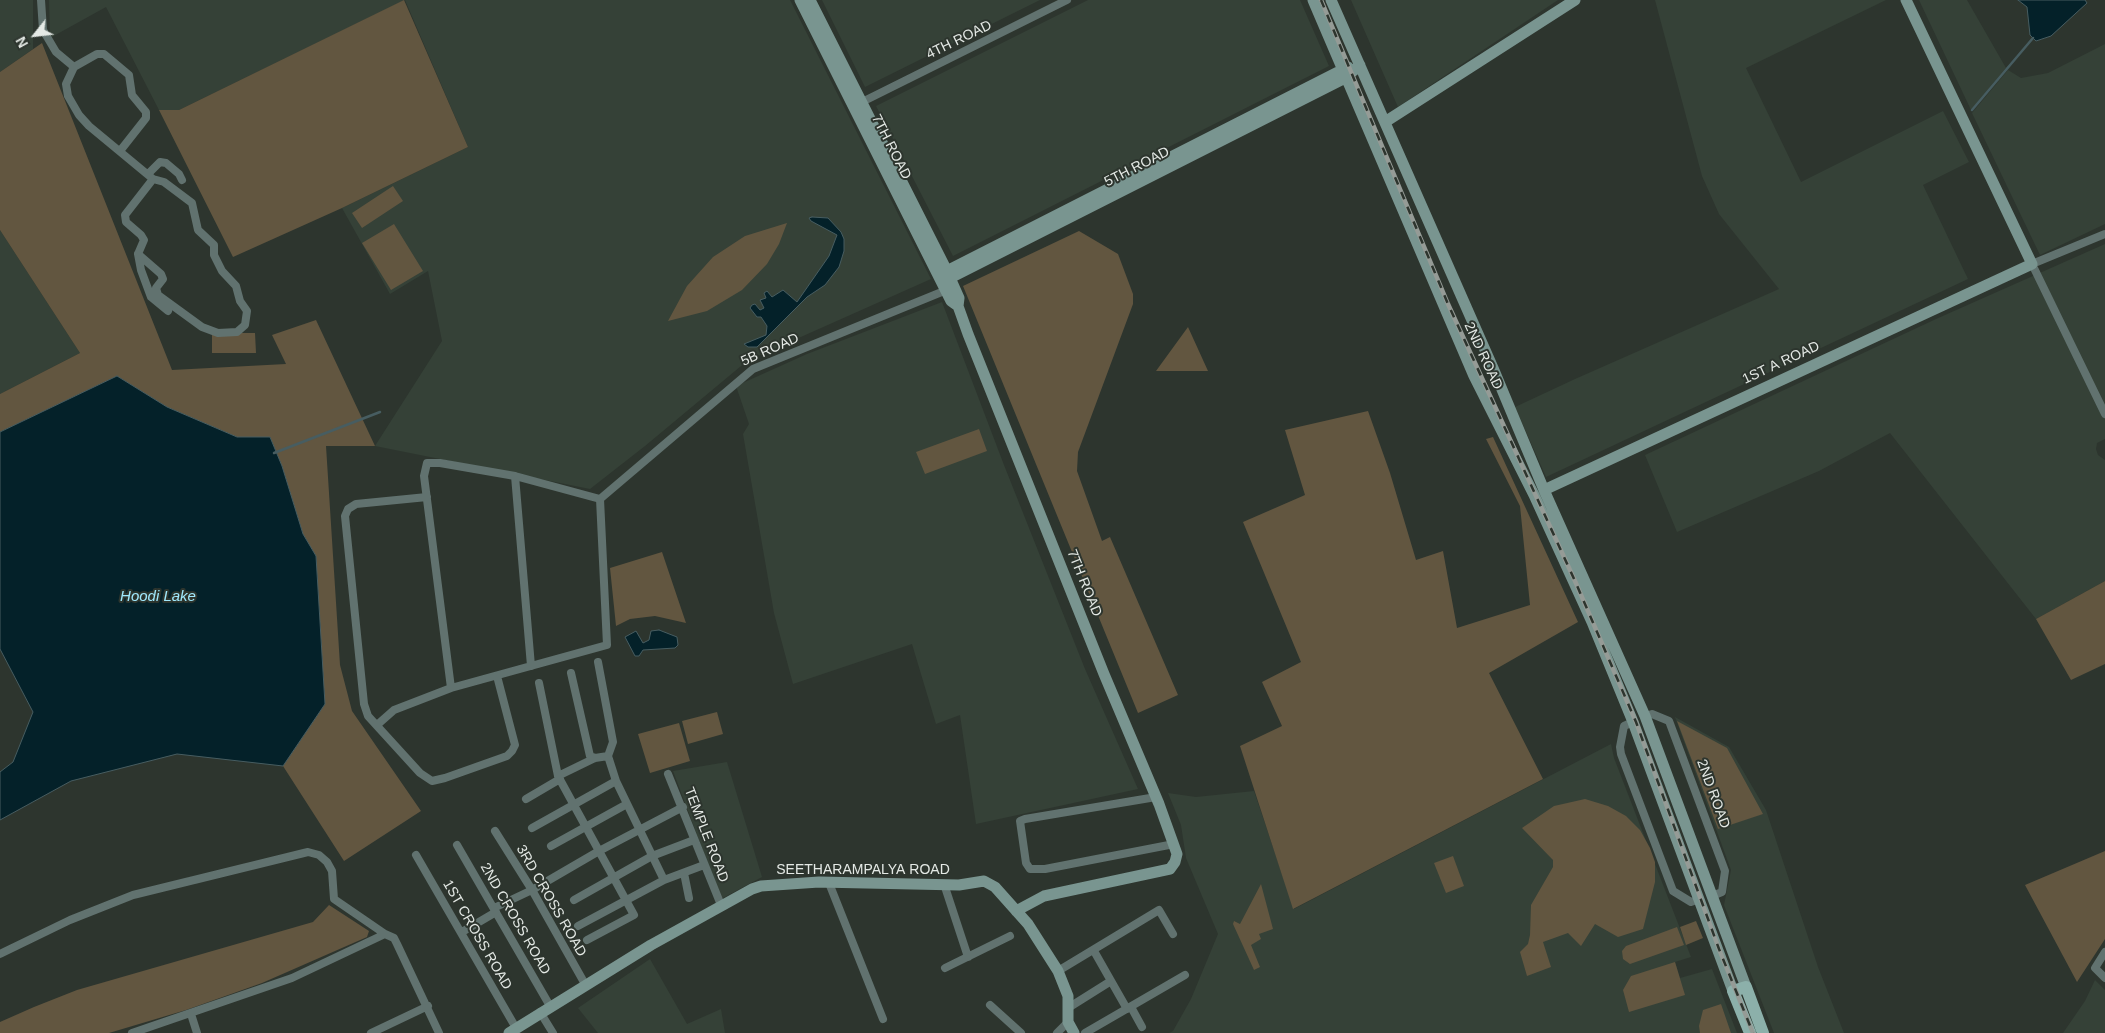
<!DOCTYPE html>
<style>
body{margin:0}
#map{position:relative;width:2105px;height:1033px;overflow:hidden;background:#2d352e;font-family:Arial,sans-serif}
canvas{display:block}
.north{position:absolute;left:10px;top:10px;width:50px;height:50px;-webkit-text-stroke:4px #2d352e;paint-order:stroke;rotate:241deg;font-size:14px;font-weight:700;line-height:20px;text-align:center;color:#e4e9e5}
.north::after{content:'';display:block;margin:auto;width:18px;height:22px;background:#e4e9e5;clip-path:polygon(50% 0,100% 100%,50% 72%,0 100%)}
</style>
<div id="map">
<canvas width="2105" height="1033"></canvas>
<div class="north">N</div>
</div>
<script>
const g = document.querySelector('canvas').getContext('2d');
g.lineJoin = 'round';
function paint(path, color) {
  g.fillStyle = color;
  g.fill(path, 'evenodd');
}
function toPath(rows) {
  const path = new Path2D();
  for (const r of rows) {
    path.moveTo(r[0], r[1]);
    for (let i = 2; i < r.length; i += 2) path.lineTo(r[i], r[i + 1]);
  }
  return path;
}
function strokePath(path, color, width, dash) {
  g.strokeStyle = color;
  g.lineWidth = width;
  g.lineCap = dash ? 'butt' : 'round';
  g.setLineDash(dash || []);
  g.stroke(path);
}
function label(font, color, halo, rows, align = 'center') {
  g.font = font + ' Arial,sans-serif';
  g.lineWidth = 4;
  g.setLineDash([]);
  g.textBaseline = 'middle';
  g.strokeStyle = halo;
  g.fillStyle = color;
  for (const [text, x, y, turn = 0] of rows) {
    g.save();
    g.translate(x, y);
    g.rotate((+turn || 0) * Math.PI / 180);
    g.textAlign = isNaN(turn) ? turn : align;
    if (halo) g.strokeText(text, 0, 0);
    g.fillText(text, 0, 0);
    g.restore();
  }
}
paint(toPath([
 [0,0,33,0,33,49,0,72],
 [49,0,790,0,931,279,747,361,645,446,590,489,375,446,442,341,428,271,390,294,342,208,468,147,405,0,179,110,159,110,106,7,50,38],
 [822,0,1040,0,865,87],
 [1088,0,1300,0,1329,66,953,256,876,106],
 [1351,0,1558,0,1398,107],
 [1655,0,1886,0,1746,68,1801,182,1943,111,1969,162,1923,185,1968,279,1546,477,1515,407,1575,379,1779,289,1719,214,1702,176],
 [1919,0,1967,0,2006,68,1971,110],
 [2105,44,2105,224,2040,255,1972,113,2008,70,2021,78,2048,73],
 [0,230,80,353,0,394],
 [2105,244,2105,439,2097,443,2096,449,2098,455,2105,460,2105,581,2036,619,1890,433,1819,471,1677,532,1645,455,1936,319],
 [942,302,1004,465,1085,669,1138,789,976,824,960,715,936,724,912,644,793,684,774,613,743,434,749,424,736,386,807,354],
 [1675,717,1729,747,1766,810,1818,967,1844,1033,1774,1033,1724,905,1731,870],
 [1611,744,1614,758,1691,957,1675,962,1680,978,1712,969,1737,1033,1169,1033,1173,1031,1191,999,1218,934,1186,858,1181,825,1168,793,1196,797,1254,791,1294,909],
 [727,762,762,877,721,899,673,771],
 [650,959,687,1024,721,1009,725,1033,598,1033,578,1008],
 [2095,980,2105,990,2105,1033,2063,1033,2085,1001]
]), '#354137');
paint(toPath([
 [404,0,468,147,342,208,233,257,159,110,179,110],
 [42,43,172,370,286,364,272,335,316,320,375,446,326,446,340,665,352,711,421,811,344,861,283,766,325,704,316,556,303,534,282,466,270,437,237,437,167,407,117,376,0,432,0,394,80,353,0,230,0,72],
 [393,186,403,201,362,228,352,213],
 [787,223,779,244,767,264,742,290,707,311,668,321,687,286,713,257,745,236],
 [394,224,423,271,391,290,362,243],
 [1079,231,1118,254,1133,294,1133,304,1078,452,1077,471,1102,541,1110,537,1178,695,1138,713,963,286],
 [1188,327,1208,371,1156,371],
 [212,333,255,333,256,353,212,353],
 [1368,411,1390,473,1416,560,1443,551,1457,628,1530,605,1520,506,1486,439,1493,437,1578,622,1489,673,1543,779,1293,909,1240,746,1282,726,1262,682,1301,662,1243,522,1305,495,1285,430],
 [979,429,987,451,925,474,916,452],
 [662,552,686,623,655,616,630,619,616,626,610,568],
 [2105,581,2105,664,2071,680,2036,619],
 [717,712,723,734,688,744,682,721],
 [1677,721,1727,748,1763,814,1718,829],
 [679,723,690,761,650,773,638,734],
 [1585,799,1608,806,1626,816,1640,830,1650,848,1655,862,1655,882,1643,929,1618,937,1595,924,1581,946,1568,933,1543,942,1551,967,1527,976,1520,952,1528,944,1530,935,1531,905,1553,867,1553,860,1522,828,1554,806],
 [2105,851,2105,939,2077,982,2025,885],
 [1453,856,1464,886,1446,893,1434,863],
 [1261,884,1273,929,1259,934,1261,939,1251,945,1260,967,1254,970,1233,924,1234,921,1240,924],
 [329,905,369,931,367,937,262,983,186,1010,109,1033,0,1033,0,1022,34,1007,77,990,313,922],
 [1696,921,1703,938,1686,945,1680,927],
 [1677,927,1684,945,1630,964,1623,959,1622,951,1626,946],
 [1675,962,1685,995,1629,1012,1623,990,1631,976],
 [1721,1004,1731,1033,1700,1033,1699,1026,1703,1010]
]), '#625640');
const water = toPath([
 [2018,0,2085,0,2087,3,2051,36,2036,41,2030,35,2027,7,2018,0],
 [812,217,828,218,841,232,844,239,844,251,839,267,825,285,807,297,757,347,748,347,744,344,766,335,767,326,761,317,757,317,750,308,752,305,755,304,760,310,764,308,760,300,766,298,764,293,767,291,772,297,783,290,797,302,829,256,837,235,811,221,809,218,812,217],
 [117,376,167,407,237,437,270,437,282,466,303,534,316,556,325,704,283,766,177,754,71,781,0,820,0,772,13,762,33,712,0,649,0,432,117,376],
 [659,630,677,637,678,645,675,648,643,650,639,656,635,656,625,637,636,631,643,643,649,640,651,631,659,630]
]);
paint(water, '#042129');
strokePath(water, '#475d61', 1);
strokePath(toPath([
 [1972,110,2033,38],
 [274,453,380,412]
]), '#475d61', 2.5);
strokePath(toPath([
 [41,0,43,30,56,52,74,67],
 [862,102,1067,0],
 [120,151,146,118,146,112,132,95,129,75,104,54,97,54,74,67,66,84,68,96,79,115,89,126,153,179],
 [148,174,160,162,166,163,179,174,182,180],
 [153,179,164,182,192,203,198,230,214,245,214,255,222,271,236,286,240,301,247,311,245,325,237,332,218,333,202,327,158,295,156,288,163,279,161,274,138,254,144,240,141,235,126,222,125,215,153,179],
 [2105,234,2032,264,2105,414],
 [138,254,141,270,151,297,168,311],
 [515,476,531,666],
 [427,497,356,504,348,509,345,516,364,704,368,716,420,773,432,781,445,778,507,756,512,751,515,745,497,676],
 [600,499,753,369,949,289],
 [598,662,613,742,608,756,616,781,664,880],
 [571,673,590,756,595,758],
 [539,683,558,776,634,915,587,940],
 [451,688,424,476,427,463,440,463,515,476,600,499],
 [1645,716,1652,714,1669,721,1725,871,1722,892,1712,896],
 [1633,722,1624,726,1620,747,1621,754,1673,891,1691,902,1700,899],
 [377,725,394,710,451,688,607,645,600,499],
 [668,774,721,905],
 [558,776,595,758,608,756],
 [1156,797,1025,819,1020,821,1026,863,1030,869,1045,869,1174,844],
 [526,799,560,779],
 [532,828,616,781],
 [495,831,532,890,585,984],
 [457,845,550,1006],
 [551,846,627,804],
 [416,855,516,1028],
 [684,873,689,898],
 [829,883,883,1019],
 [944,884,968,957],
 [574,900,652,856,694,840],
 [494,908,532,890,599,851,683,807],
 [578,926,664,880,704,865],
 [462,932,496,912],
 [1094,951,1127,1009],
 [2105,952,2095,968,2105,978],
 [0,954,70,920,133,895,308,852,319,855,327,862,332,871,334,899,385,934],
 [945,968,1010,936],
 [1058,971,1159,910,1173,934],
 [990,1005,1021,1033],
 [1131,1007,1142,1027],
 [1068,1008,1111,981],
 [540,1012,553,1033],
 [191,1014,197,1033],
 [132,1033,292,978,385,934,394,938,397,944,439,1033],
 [371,1033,428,1006],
 [1057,1033,1068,1022],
 [1085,1033,1185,975]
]), '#61726f', 8);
strokePath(toPath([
 [800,0,951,301,958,306],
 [810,0,947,271,959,298,958,306,968,334,1104,674,1159,804,1177,854,1175,862,1170,869,1044,896,1016,911],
 [1313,0,1474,376,1534,495,1592,622,1633,722,1733,991],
 [1331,0,1493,368,1544,490,1645,716,1746,987],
 [1385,122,1575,0],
 [939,275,1348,67],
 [942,282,1345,78,1360,65],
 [1544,490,2032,264,1906,0],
 [509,1033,651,945,752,889,761,886,819,882,959,885,984,881,995,887,1028,924,1058,971,1068,996,1068,1022,1074,1033]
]), '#799590', 11);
strokePath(toPath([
 [1750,1033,1733,991,1746,987,1763,1033]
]), '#8cb0aa', 12);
const rail = toPath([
 [1321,0,1448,304,1575,581,1636,722,1719,949,1753,1033]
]);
strokePath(rail, '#959b96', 4.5);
strokePath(rail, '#2d352e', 2.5, [8]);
label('14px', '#e4e9e5', '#2d352e', [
 ["4TH ROAD",959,40,-26],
 ["7TH ROAD",891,147,63],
 ["5TH ROAD",1137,167,-27],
 ["5B ROAD",770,350,-24],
 ["2ND ROAD",1483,356,65],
 ["1ST A ROAD",1781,363,-25],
 ["7TH ROAD",1084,583,68],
 ["2ND ROAD",1713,794,70],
 ["TEMPLE ROAD",706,835,69],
 ["SEETHARAMPALYA ROAD",863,870],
 ["3RD CROSS ROAD",551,901,60],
 ["2ND CROSS ROAD",515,919,60],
 ["1ST CROSS ROAD",477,935,60]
]);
label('italic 15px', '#a0e8fc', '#2d352e', [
 ["Hoodi Lake",158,597]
]);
</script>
